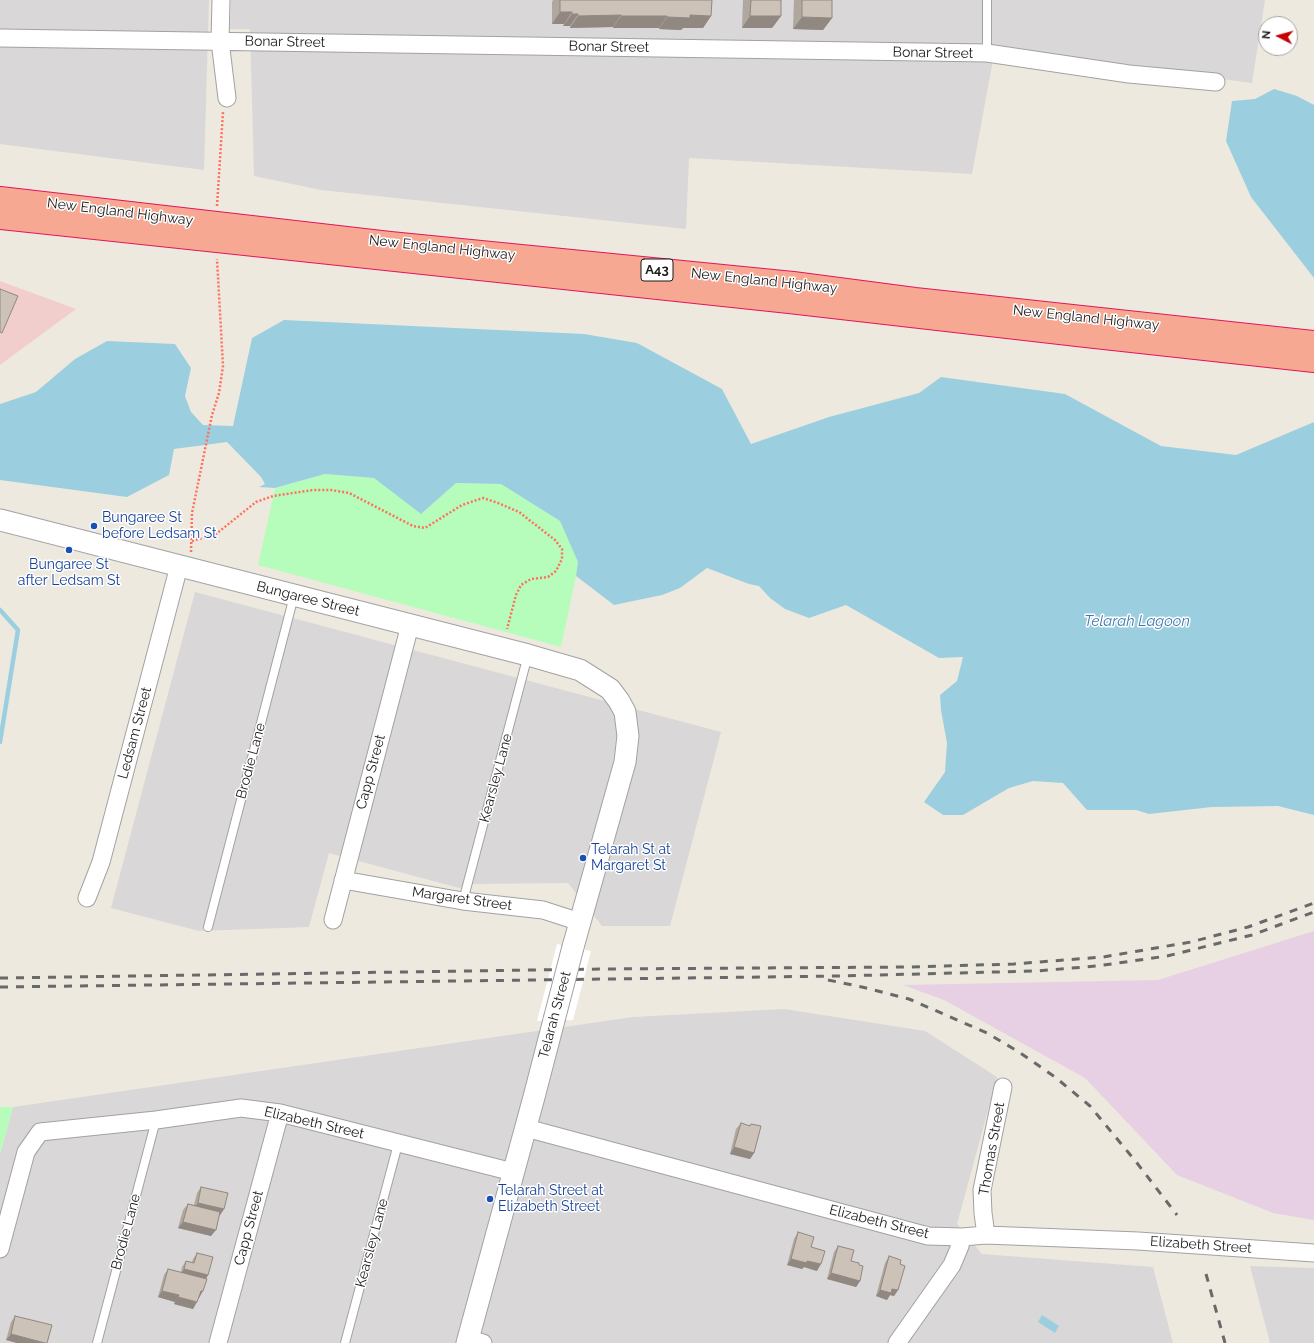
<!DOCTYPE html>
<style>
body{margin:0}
#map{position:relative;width:1314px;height:1343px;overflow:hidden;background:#eee9df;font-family:Raleway,sans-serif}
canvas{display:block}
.north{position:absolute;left:1258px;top:16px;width:40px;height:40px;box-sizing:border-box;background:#fff;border:1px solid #a4a4a4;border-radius:50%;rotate:276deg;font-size:11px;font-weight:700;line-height:16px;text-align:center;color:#1b1b1b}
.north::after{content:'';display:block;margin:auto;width:14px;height:18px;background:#c50200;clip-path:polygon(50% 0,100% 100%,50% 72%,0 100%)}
</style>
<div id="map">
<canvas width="1314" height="1343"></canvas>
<div class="north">N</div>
</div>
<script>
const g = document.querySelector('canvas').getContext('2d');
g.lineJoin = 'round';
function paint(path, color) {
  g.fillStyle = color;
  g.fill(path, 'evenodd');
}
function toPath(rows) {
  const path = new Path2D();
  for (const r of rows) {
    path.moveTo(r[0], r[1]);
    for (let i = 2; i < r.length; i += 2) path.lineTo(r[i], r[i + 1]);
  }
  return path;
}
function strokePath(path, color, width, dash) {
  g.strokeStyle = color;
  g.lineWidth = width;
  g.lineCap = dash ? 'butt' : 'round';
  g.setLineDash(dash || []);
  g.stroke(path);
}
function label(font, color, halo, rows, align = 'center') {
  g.font = font + ' Raleway,sans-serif';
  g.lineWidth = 3;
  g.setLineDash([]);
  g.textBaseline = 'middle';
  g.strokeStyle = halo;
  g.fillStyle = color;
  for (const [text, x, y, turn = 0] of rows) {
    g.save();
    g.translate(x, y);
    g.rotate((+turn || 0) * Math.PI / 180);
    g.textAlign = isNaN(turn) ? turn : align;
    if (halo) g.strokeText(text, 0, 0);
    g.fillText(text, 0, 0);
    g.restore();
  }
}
paint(toPath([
 [0,0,209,0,204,170,0,144],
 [231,0,1265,0,1252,83,995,49,972,174,689,158,686,229,321,190,254,176,250,29,230,29],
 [195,592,721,732,670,926,602,926,568,883,474,884,459,888,329,853,309,927,199,931,111,908],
 [784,1009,925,1031,997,1077,957,1224,982,1254,1153,1267,1173,1343,0,1343,0,1154,13,1107,633,1017],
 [1250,1266,1314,1268,1314,1343,1270,1343]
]), '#d9d7d7');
paint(toPath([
 [0,281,76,309,0,365]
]), '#f1cdcc');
paint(toPath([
 [1314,931,1314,1220,1273,1213,1177,1175,1085,1078,944,1000,903,985,1158,980]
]), '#e7d0e3');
paint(toPath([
 [325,474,374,478,421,514,456,483,501,484,560,521,579,562,561,647,258,565,275,488],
 [0,1107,13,1107,0,1154]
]), '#b6fdbc');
paint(toPath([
 [1274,89,1297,96,1314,105,1314,278,1251,197,1226,141,1232,101,1255,99],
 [284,320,584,334,637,343,722,389,751,444,829,417,919,393,941,377,1065,394,1161,446,1236,455,1314,422,1314,815,1278,806,1212,807,1149,814,1136,810,1087,810,1063,783,1033,781,1009,788,963,815,943,815,924,802,945,772,947,743,941,710,940,695,957,681,963,657,939,658,846,605,809,618,785,609,770,598,759,586,749,584,707,568,680,588,662,595,614,605,576,576,578,562,560,521,501,484,456,483,421,514,374,478,325,474,275,488,259,487,265,484,261,477,227,442,174,449,169,475,127,497,0,480,0,404,36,392,75,359,107,341,175,344,191,368,185,396,191,412,203,425,233,426,252,338],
 [1042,1315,1059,1326,1055,1333,1038,1322]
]), '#9bcfdf');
paint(toPath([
 [557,944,591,951,573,1020,537,1021]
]), '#fff');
strokePath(toPath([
 [0,610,18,630,0,742]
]), '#9bcfdf', 4.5);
const service = toPath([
 [987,0,987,53],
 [463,901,528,655],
 [208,927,294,596],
 [97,1343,156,1120],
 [345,1343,398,1144]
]);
const minor = toPath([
 [221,0,220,41,227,98],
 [0,38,987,53,1129,74,1216,82],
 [343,880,463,901,543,910,580,922],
 [87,898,101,862,179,566],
 [333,920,410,625],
 [526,1128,928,1236,962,1237,986,1235,1138,1241,1314,1253],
 [986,1235,983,1213,982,1190,1003,1087],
 [0,1249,26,1152,40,1132,156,1120,241,1108,280,1113,513,1172],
 [468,1339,483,1343],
 [218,1343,280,1113],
 [897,1343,952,1265,960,1246,962,1237]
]);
const tertiary = toPath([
 [0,520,528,655,580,670,610,689,619,701,625,712,628,736,625,762,573,947],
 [467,1343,534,1097,554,1020]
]);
const trunk = toPath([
 [0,198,390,243,793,283,915,299,1314,342],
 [0,218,789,302,1086,336,1314,361]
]);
strokePath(service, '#a2a2a2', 10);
strokePath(minor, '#a2a2a2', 19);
strokePath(tertiary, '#a2a2a2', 23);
strokePath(trunk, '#e2165a', 24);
strokePath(toPath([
 [217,206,223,112],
 [192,541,216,534,256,502,273,496,313,490,331,490,349,493,413,526,425,528,462,505,483,498,498,503,519,512,555,540,562,549,562,559,556,571,548,577,531,579,521,585,516,595,507,629],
 [191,552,192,513,212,415,219,393,223,366,217,259]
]), '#ff705e', 2.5, [2, 2]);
strokePath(service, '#fff', 8);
strokePath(minor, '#fff', 17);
strokePath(tertiary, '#fff', 21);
strokePath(trunk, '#f6a892', 22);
strokePath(toPath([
 [0,978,601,969,909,967,1014,964,1103,957,1191,942,1248,927,1314,903],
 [828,980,862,987,909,999,987,1033,1019,1052,1055,1077,1090,1106,1137,1163,1177,1215],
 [0,987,838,976,1036,971,1097,966,1167,956,1252,935,1314,912],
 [1206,1274,1225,1343]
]), '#696969', 3, [8, 8]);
const tertiaryBridge = toPath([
 [554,1020,573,947]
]);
strokePath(tertiaryBridge, '#a2a2a2', 23, []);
strokePath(tertiaryBridge, '#fff', 21);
paint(toPath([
 [553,0,712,0,711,16,703,28,683,28,681,30,659,29,659,28,613,28,613,27,570,28,570,26,563,26,564,24,552,24,552,2],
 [743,0,781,0,781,16,772,28,742,28],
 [794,0,832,0,832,18,823,30,793,29],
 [741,1123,750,1126,751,1124,754,1153,750,1159,730,1154,736,1129],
 [201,1187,224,1209,220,1215,211,1236,178,1228,183,1210,188,1204,194,1205,197,1193],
 [798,1232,811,1247,817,1271,804,1267,802,1269,787,1265,794,1239],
 [838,1246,851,1261,859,1265,860,1281,856,1287,827,1279,834,1252],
 [197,1253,208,1275,206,1279,203,1291,199,1297,193,1309,174,1304,175,1302,158,1297,164,1275,168,1269,181,1272,182,1267,186,1261,192,1262,193,1259],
 [889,1256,900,1264,898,1290,894,1296,890,1295,887,1300,876,1296,885,1263],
 [15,1316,47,1343,17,1343,6,1340,11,1322]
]), '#b0a79e');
paint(toPath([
 [560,12,572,12,564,24,552,24],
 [572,14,578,14,570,26,563,26],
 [621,15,613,27,570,28,578,16],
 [690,15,711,16,703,28,683,28,681,30,659,29,667,17],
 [621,16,667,16,659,28,613,28],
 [750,16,781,16,772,28,742,28],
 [802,17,832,18,823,30,793,29],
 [734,1147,754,1153,750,1159,730,1154],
 [198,1203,224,1209,220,1215,193,1209],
 [183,1222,216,1230,211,1236,178,1228],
 [791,1259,807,1261,821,1264,817,1271,804,1267,802,1269,787,1265],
 [184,1269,208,1275,204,1282,180,1275],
 [831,1273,860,1281,856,1287,827,1279],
 [892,1289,898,1290,894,1296,890,1295,887,1300,876,1296,880,1290],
 [162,1291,179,1295,175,1302,158,1297],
 [201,1291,203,1291,199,1298,196,1297],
 [178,1297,197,1302,193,1309,174,1304],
 [11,1334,45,1343,17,1343,6,1340]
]), '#908881');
const building = toPath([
 [560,0,712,0,711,16,690,15,690,18,667,17,667,16,621,16,621,15,578,16,578,14,572,14,572,12,560,12,560,0],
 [751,0,781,0,781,16,750,16,751,0],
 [802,0,832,0,832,18,802,17,802,0],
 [0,289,18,296,2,333,0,332,0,289],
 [741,1123,750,1126,751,1124,761,1126,754,1153,734,1147,741,1123],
 [201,1187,228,1193,224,1209,198,1203,201,1187],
 [188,1204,220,1212,216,1230,183,1222,188,1204],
 [798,1232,814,1237,811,1247,825,1251,821,1264,807,1261,807,1263,791,1259,798,1232],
 [838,1246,854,1250,851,1261,859,1263,859,1265,863,1266,860,1281,831,1273,838,1246],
 [197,1253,213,1257,208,1275,184,1269,186,1261,194,1263,197,1253],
 [889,1256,901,1260,900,1264,905,1266,898,1290,892,1289,891,1293,880,1290,889,1256],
 [168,1269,207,1279,203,1291,201,1291,197,1302,178,1297,179,1295,162,1291,168,1269],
 [15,1316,52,1325,47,1343,45,1343,11,1334,15,1316]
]);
paint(building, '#cdc2b8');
strokePath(building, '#908881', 1);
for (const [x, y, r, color] of [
 [94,526,4,"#1a4fb4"],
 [69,550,4,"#1a4fb4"],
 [583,858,4,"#1a4fb4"],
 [490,1199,4,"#1a4fb4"]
]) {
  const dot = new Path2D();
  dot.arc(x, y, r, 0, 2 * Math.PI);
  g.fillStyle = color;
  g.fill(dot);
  strokePath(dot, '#fff', 1.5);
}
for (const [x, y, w] of [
 [657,270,32]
]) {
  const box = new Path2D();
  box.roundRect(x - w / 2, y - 11, w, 22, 3);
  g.fillStyle = '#fff';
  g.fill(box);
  strokePath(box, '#1b1b1b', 1);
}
label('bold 13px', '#1b1b1b', null, [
 ["A43",657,270]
]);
label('14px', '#1b1b1b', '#fff', [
 ["Bonar Street",285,42,1],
 ["Bonar Street",609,47,1],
 ["Bonar Street",933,53,1],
 ["New England Highway",120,212,7],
 ["New England Highway",442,248,6],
 ["New England Highway",764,281,6],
 ["New England Highway",1086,318,6],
 ["Bungaree Street",308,599,14],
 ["Ledsam Street",135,733,-75],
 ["Brodie Lane",251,761,-75],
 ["Capp Street",371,772,-75],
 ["Kearsley Lane",496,778,-75],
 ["Margaret Street",462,899,8],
 ["Telarah Street",555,1015,-75],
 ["Elizabeth Street",314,1123,13],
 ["Thomas Street",992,1149,-80],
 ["Elizabeth Street",879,1222,14],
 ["Capp Street",249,1228,-75],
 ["Brodie Lane",126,1232,-75],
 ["Kearsley Lane",372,1243,-75],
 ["Elizabeth Street",1201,1245,4]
]);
label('14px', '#164399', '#fff', [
 ["Bungaree St",102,518],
 ["before Ledsam St",102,534],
 ["Bungaree St",69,565,"center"],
 ["after Ledsam St",69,581,"center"],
 ["Telarah St at",591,850],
 ["Margaret St",591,866],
 ["Telarah Street at",498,1191],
 ["Elizabeth Street",498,1207]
], 'left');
label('italic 15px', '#4178b0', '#fff', [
 ["Telarah Lagoon",1137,621]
]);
</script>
